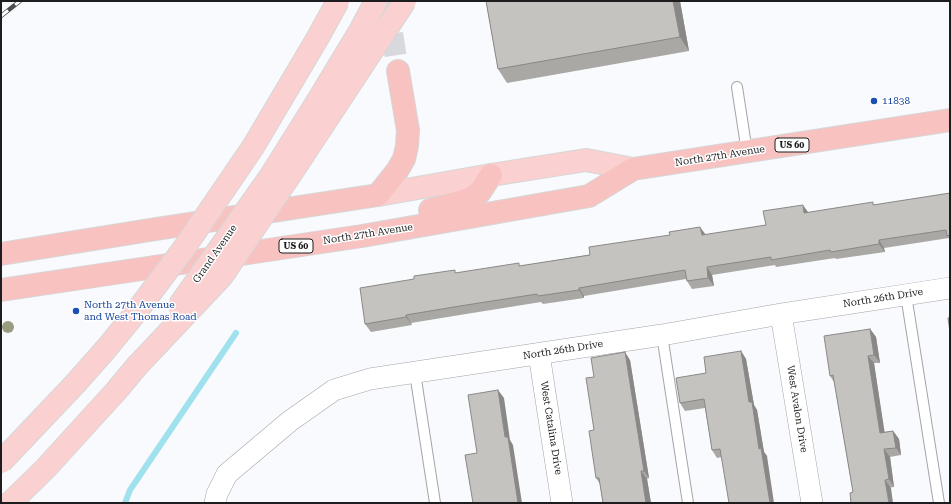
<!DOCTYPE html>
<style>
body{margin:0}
#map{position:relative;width:951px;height:504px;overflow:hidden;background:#f8fafd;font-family:"Roboto Serif",serif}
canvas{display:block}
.frame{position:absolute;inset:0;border:2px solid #1d1d1f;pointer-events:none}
</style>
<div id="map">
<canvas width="951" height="504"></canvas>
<div class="frame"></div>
</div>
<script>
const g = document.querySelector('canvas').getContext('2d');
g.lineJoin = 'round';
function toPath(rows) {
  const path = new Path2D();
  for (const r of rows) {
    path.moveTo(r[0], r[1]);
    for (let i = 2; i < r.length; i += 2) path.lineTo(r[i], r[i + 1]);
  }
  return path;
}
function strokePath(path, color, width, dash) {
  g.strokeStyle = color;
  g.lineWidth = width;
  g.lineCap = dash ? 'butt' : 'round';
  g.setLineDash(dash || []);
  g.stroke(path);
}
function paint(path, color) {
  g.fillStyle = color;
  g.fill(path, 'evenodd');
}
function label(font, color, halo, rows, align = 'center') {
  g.font = font + ' "Roboto Serif",serif';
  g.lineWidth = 3;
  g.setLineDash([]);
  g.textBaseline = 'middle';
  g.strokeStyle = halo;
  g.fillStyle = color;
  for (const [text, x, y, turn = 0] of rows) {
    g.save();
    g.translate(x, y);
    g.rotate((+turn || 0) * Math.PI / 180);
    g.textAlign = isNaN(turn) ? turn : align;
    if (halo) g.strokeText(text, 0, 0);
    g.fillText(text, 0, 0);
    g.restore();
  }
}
strokePath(toPath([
 [125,503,130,490,236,333]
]), '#9fe2ee', 6);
strokePath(toPath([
 [387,1,398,71]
]), '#d7d9dc', 22, [22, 11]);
const service = toPath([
 [737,87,747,152],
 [906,295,939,503],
 [662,335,688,503],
 [415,373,435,503]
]);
const minor = toPath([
 [781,314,812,503],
 [539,354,562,503],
 [215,503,217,494,227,474,290,421,334,390,370,379,662,335,781,314,950,288]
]);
const primary = toPath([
 [378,195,491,175,586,160,633,169],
 [10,503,45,469,117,390,137,366]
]);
const trunk = toPath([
 [430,210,457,203,469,199,480,192,491,175],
 [1,254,156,229,378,195,397,171,404,159,407,146,408,130,398,71],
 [1,290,362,236,589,196,633,169,950,120]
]);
strokePath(service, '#a4a5a8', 12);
strokePath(minor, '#a4a5a8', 22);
strokePath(primary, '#d6d6d7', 24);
strokePath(trunk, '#d6d6d7', 24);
strokePath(service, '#fff', 10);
strokePath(minor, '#fff', 21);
strokePath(primary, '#fad1d0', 22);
strokePath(trunk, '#f8c2c0', 22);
const rail = toPath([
 [1,16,20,1]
]);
strokePath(rail, '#4d4e50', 4.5);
strokePath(rail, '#fff', 3, [9]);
const primaryBridge = toPath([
 [179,306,270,177,317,102,360,31,376,1],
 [137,366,222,276,292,172,405,1],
 [1,462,75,384,106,349,133,316,182,251,253,147,317,39,338,1]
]);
strokePath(primaryBridge, '#d6d6d7', 24, []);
strokePath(primaryBridge, '#fad1d0', 22);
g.fillStyle = '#999c7e';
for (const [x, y] of [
 [8,327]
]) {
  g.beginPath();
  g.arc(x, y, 6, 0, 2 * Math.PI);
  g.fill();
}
paint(toPath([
 [486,1,680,1,689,51,507,83,498,69],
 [950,193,950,240,949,238,884,248,885,252,836,259,835,258,776,267,775,265,712,275,714,286,692,289,687,281,686,279,584,296,584,298,543,304,541,302,466,314,411,323,412,325,371,332,365,324,521,266,766,225,808,213,875,205],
 [870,329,876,337,880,363,874,363,884,432,893,431,899,439,901,455,890,457,894,487,853,492,834,382,830,376],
 [741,351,746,359,754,405,757,410,764,452,767,456,722,457,717,458,712,450,705,408,685,411,680,403,706,373],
 [630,360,649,478,647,479,651,503,603,503,600,484,596,478,594,430]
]), '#a9a8a5');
paint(toPath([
 [673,1,680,1,689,51,680,37],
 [803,205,808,212,809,221,804,213],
 [700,227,706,235,702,235],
 [879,240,884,248,885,252,879,244],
 [707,267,712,275,714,286,708,278],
 [579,288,584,296,584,298,579,290],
 [406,315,411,323,412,325,406,317],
 [870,329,876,337,880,363,874,355],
 [741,351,746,359,754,405,757,410,764,452,767,456,774,503,770,503,749,402],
 [625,352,630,360,649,478,644,471],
 [868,356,874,363,886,441,880,433],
 [498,390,504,398,510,440,513,445,522,503,518,503,505,437],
 [893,431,899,439,901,455,896,448],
 [884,449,890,457,894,487,889,479],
 [641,471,647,479,651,503,646,503],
 [885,480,891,488,893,503,889,503]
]), '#8a8886');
const building = toPath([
 [486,1,673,1,680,37,498,69,486,1],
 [950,193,950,235,947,236,946,230,879,240,879,244,831,252,830,250,771,260,771,257,707,267,708,278,687,281,685,270,579,288,579,290,538,296,537,294,460,306,406,315,406,317,365,324,360,288,414,279,414,276,455,270,455,273,519,263,519,266,590,255,589,247,670,235,669,232,700,227,702,235,766,225,763,211,803,205,804,213,873,202,873,205,950,193],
 [950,317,950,332,948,318,950,317],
 [870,329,874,355,868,356,880,433,893,431,896,448,884,449,889,479,885,480,889,503,851,503,850,493,853,492,833,375,830,376,824,336,870,329],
 [741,351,749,402,752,402,759,449,761,448,770,503,729,503,720,449,712,450,704,399,680,403,676,378,706,373,704,357,741,351],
 [625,352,644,471,641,471,646,503,603,503,599,478,596,478,589,431,594,430,586,378,594,377,591,358,625,352],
 [498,390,505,437,508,437,518,503,473,503,465,455,477,453,468,395,498,390]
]);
paint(building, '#c5c3c0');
strokePath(building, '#8a8886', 1);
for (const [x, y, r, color] of [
 [874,101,4,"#1a4fb4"],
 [76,311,4,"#1a4fb4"]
]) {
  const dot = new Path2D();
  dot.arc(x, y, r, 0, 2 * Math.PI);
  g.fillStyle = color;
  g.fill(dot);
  strokePath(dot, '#fff', 1.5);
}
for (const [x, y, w] of [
 [792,145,34],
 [296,246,34]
]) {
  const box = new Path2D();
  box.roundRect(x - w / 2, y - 7, w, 14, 3);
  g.fillStyle = '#fff';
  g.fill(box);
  strokePath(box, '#1d1d1f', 1);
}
label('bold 9px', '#1d1d1f', null, [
 ["US 60",792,145],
 ["US 60",296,246]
]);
label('10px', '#164399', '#fff', [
 ["11838",882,101],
 ["North 27th Avenue",84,305],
 ["and West Thomas Road",84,317]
], 'left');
label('10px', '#1d1d1f', '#fff', [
 ["North 27th Avenue",720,156,-9],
 ["North 27th Avenue",368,234,-9],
 ["Grand Avenue",215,254,-55],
 ["North 26th Drive",883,298,-9],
 ["North 26th Drive",563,350,-9],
 ["West Avalon Drive",797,409,81],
 ["West Catalina Drive",551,428,81]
]);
</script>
